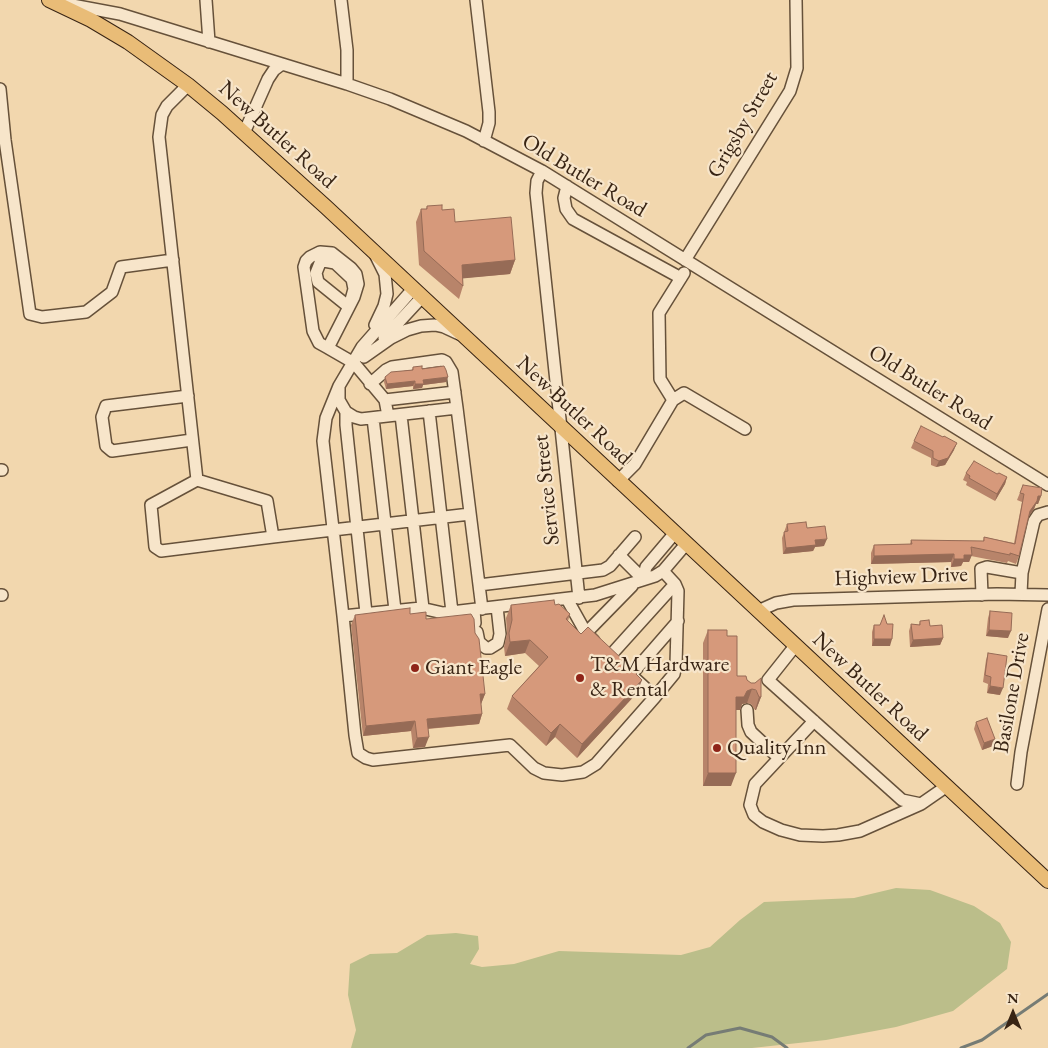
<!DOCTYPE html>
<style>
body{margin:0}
#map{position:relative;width:1048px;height:1048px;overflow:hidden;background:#f2d7ae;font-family:"EB Garamond",serif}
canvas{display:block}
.north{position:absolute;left:988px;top:988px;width:50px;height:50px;-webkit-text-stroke:4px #f7e5ca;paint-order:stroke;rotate:0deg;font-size:14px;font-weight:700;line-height:20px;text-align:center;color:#382414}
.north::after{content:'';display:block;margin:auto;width:18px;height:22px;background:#382414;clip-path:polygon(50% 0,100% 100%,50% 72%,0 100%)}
</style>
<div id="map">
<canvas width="1048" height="1048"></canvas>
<div class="north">N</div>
</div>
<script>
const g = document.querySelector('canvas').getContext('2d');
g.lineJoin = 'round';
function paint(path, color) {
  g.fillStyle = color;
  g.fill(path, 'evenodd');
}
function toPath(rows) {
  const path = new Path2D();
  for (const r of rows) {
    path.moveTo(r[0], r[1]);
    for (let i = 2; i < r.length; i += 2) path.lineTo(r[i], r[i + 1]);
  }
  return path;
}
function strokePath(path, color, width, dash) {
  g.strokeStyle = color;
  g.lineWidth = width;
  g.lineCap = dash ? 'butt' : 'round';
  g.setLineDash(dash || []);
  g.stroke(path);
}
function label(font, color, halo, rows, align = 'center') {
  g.font = font + ' "EB Garamond",serif';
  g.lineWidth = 4.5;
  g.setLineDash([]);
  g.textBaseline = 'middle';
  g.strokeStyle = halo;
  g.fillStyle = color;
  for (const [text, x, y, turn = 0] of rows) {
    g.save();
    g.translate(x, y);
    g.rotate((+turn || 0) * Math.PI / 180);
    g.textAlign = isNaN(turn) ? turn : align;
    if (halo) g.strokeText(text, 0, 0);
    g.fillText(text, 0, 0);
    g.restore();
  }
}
paint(toPath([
 [896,888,930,890,974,906,1000,923,1011,942,1007,969,953,1011,896,1027,826,1040,752,1048,351,1048,356,1030,348,995,350,964,370,954,397,953,427,935,456,933,478,936,479,949,470,964,482,967,514,964,559,951,681,955,710,947,740,920,764,902,854,898]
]), '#bbbe8a');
strokePath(toPath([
 [688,1048,706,1035,740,1028,772,1037,787,1048],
 [961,1048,982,1040,1048,994]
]), '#767c75', 3);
const minor = toPath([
 [206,0,209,42],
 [341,0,347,50,347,84],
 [476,0,489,112,489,123,484,141],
 [62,3,120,14,347,84,390,99,466,131,542,171,1048,485],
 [188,85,167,106,162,115,159,137,197,480],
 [0,89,5,140,30,314,42,317,86,312,112,292,121,267,173,260],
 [244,133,268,79,274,70,282,64],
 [542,171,537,181,536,193,579,598],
 [567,186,564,198,566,209,573,219,681,278],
 [685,260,790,91,797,68,796,0],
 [324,261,335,263,352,279,354,289,349,307,318,282,316,273,320,263,324,261],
 [413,289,362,347,339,386,339,400,346,412,354,417,361,419,457,408,482,609],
 [375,325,384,306,387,294,385,274,376,256],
 [384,338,422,297],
 [328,348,319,343,313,331,304,267,306,261,310,257,320,252,332,253,351,268,356,274,358,284,354,297,328,348,354,363,385,400,388,416],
 [364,357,391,338,407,330,421,326,435,325,444,327,459,334],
 [370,384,386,370,392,367,442,360,446,362,452,372,457,408],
 [339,386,326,418,323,441,343,616,421,608,443,613,595,595,655,576,663,571,686,544],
 [188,396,106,406,102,417,106,446,112,451,192,440],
 [385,400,455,392],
 [673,400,660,379,659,313,684,273],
 [429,411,452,612],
 [346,412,346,425,366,613],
 [401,415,423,608],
 [373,418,395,610],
 [0,470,2,470],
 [618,481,635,464,673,400,684,393,745,429],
 [273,537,161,551,155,547,151,505,197,480,267,501,273,537,470,514],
 [619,555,643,579],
 [1022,573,1034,521,1038,515,1048,512],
 [643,579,646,567,674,534],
 [479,585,603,570,610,566,635,537],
 [0,595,2,595],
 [982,595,981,569,987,567,1022,573,1021,594],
 [567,599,586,633,594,641],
 [474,610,475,623],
 [758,611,776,603,793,600,997,594,1048,595],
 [343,616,355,735,358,753,366,758,373,760,510,745,534,768,544,773,562,775,583,772,596,764,655,697],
 [477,632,479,642,486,648,490,648,498,643,500,634,497,607],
 [586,633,632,586],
 [795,646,768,680,902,800,921,804,947,786],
 [610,656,675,584],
 [630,674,655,697,674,674,676,665,678,591,675,584,663,571],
 [631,675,678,621],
 [747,710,748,725,751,732,779,758],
 [814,721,755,784,750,805,754,815,763,822,781,830,800,835,823,836,838,835,860,831,921,804],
 [1017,784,1021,752,1048,609]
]);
const major = toPath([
 [49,0,91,20,128,42,188,85,222,113,326,207,1048,881]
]);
strokePath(minor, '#66513a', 14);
strokePath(major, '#382414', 16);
strokePath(minor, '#f7e5ca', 11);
strokePath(major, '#e9bc77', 14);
paint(toPath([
 [427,206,442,210,455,222,515,260,510,274,463,278,463,286,459,299,419,265,416,222,421,209,426,209],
 [413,367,422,369,446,382,423,385,422,388,413,389,413,386,386,389,384,382,385,377,412,370],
 [914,441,954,450,945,465,936,467,931,465,931,458,911,448],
 [966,473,997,474,1007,477,1005,484,995,501,966,485,967,482,963,480],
 [1023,485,1041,496,1038,504,1036,504,1034,509,1028,517,1019,556,1016,564,1008,561,1007,563,971,556,969,562,963,562,961,566,951,567,951,562,871,564,871,553,874,545,910,544,911,540,983,541,984,537,1014,543,1022,502,1017,500],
 [787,524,807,528,824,546,815,547,813,551,783,554,782,538],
 [511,605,555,605,570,614,568,621,581,634,636,675,637,693,577,758,555,737,546,746,507,709,512,696,539,666,525,653,505,656,504,647,507,633,506,618],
 [990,611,1008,638,986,636,988,618],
 [410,614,426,619,485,694,481,704,482,714,479,724,428,729,425,747,413,748,411,731,363,736,351,625,355,615],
 [920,621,930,626,943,638,940,645,910,647,909,631,911,624,919,625],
 [874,625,890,646,872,646,872,632],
 [708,630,727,636,737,676,747,680,761,697,756,710,755,710,751,704,747,703,742,704,740,710,736,710,731,786,703,786,703,643],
 [988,653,1000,695,987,693,988,684,983,682,986,660],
 [976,722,993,746,982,750,974,729]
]), '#b8846a');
paint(toPath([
 [515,260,510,274,457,279,462,265],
 [448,377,446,382,423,385,422,388,413,389,415,384,423,380],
 [415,381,413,386,386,389,387,384],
 [957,443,954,450,945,465,936,467,939,461],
 [1007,477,1005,484,995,501,997,494],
 [1038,496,1041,496,1038,504,1036,504,1034,509,1027,519,1030,511],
 [827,539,824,546,815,547,813,551,783,554,786,548,815,540],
 [954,554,951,562,871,564,874,556],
 [964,555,972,555,969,562,963,562,961,566,951,567,954,559],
 [989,630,1011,631,1008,638,986,636],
 [943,638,940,645,910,647,913,640],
 [874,639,892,639,890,646,872,646],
 [530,640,525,653,505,656,510,642],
 [642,680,637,693,577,758,582,744],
 [990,686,1003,688,1000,695,987,693],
 [752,689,747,703,742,704,740,710,731,710,736,697],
 [480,694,485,694,481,704],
 [759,697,761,697,756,710,755,710],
 [482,714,479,724,423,729,427,719],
 [415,721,411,731,363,736,366,726],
 [560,724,555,737,546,746,551,733],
 [429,737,425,747,413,748,417,738],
 [995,739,993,746,982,750,984,743],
 [708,773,736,773,731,786,703,786]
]), '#966b56');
const building = toPath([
 [442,205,442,210,454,209,455,222,511,217,515,260,462,265,463,286,424,251,421,209,427,209,427,206,442,205],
 [422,366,422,369,444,366,446,370,448,377,423,380,424,384,415,384,415,381,387,384,385,377,391,372,413,370,413,367,422,366],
 [921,426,943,437,944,436,957,443,948,458,939,461,933,458,933,451,914,441,921,426],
 [974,461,997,474,999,473,1007,477,997,494,969,478,970,476,966,473,974,461],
 [1023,485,1042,488,1041,496,1038,496,1037,501,1030,511,1019,556,1010,553,1010,555,971,547,972,555,964,555,964,559,954,559,954,554,874,556,874,545,912,544,911,540,984,541,984,537,1015,544,1024,494,1020,493,1023,485],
 [806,522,807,528,825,526,827,539,815,540,816,545,786,548,784,532,788,531,787,524,806,522],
 [554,600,555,605,559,604,570,614,566,619,581,634,588,627,637,673,636,674,642,680,582,744,560,724,551,733,512,696,548,657,530,640,510,642,509,633,512,620,511,605,554,600],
 [410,608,410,614,426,612,426,619,471,614,474,619,475,633,479,639,485,694,480,694,482,714,427,719,429,737,417,738,415,721,366,726,355,615,410,608],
 [990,611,1012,613,1011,631,989,630,990,611],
 [884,615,887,624,893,624,892,639,874,639,874,625,880,625,884,615],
 [929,620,930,626,942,625,943,638,913,640,911,624,920,625,920,621,929,620],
 [708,630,727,630,727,636,737,636,737,676,746,676,747,680,751,683,755,683,761,678,761,697,759,697,756,690,752,689,747,691,744,697,736,697,736,773,708,773,708,630],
 [988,653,1007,656,1003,688,990,686,991,677,985,675,988,653],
 [987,718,995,739,984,743,976,722,987,718]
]);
paint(building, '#d6997b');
strokePath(building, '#966b56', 1);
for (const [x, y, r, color] of [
 [415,668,5,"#8f2418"],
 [580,678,5,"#8f2418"],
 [717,748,5,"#8f2418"]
]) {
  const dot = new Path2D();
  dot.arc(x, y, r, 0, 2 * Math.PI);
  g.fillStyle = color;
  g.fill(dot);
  strokePath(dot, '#f7e5ca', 2);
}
label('22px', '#382414', '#f7e5ca', [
 ["Grigsby Street",743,125,-60],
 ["New Butler Road",277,135,42],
 ["Old Butler Road",584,176,31],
 ["Old Butler Road",930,388,32],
 ["New Butler Road",574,411,43],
 ["Service Street",547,490,-96],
 ["Highview Drive",901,577,-2],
 ["New Butler Road",870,687,43],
 ["Basilone Drive",1012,693,-80]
]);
label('22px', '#382414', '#f7e5ca', [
 ["T&M Hardware",590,665],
 ["& Rental",590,690],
 ["Giant Eagle",425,668],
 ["Quality Inn",727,748]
], 'left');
</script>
